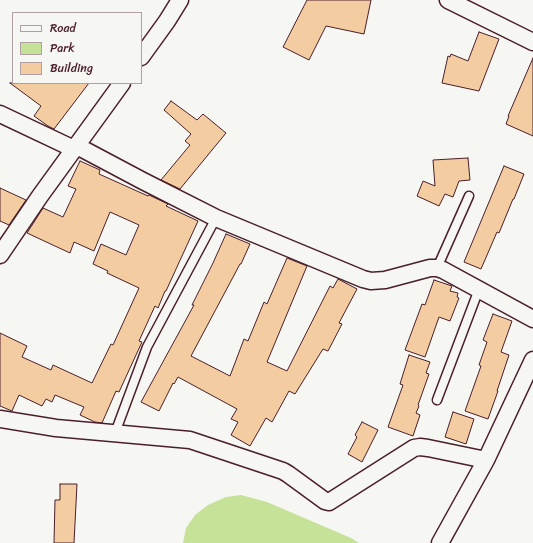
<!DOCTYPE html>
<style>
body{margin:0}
#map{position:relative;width:533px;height:543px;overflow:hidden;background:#f6f6f2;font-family:Sriracha,sans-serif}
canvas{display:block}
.legend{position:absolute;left:12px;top:12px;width:130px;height:72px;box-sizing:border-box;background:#f6f6f2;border:1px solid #b1a0a2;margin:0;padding:5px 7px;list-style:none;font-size:12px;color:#4a1f2b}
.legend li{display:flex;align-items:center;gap:8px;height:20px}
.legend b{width:20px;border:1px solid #b1a0a2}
</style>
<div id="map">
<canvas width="533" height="543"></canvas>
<ul class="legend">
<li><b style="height:5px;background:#f6f6f2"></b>Road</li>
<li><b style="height:11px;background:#c6e299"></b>Park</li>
<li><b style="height:11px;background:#f3cca2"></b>Building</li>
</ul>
</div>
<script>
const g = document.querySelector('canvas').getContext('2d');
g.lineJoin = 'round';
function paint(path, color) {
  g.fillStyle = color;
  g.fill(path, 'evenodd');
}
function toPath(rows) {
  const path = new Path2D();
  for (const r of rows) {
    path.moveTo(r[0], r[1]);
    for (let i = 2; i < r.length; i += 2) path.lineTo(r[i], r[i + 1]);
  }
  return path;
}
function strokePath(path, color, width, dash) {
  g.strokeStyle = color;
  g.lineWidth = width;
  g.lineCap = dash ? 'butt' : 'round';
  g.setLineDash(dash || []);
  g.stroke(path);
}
paint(toPath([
 [241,495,267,502,351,538,359,543,183,543,186,528,195,515,208,505,226,497]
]), '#c6e299');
const building = toPath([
 [307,0,371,0,364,34,326,26,309,60,283,47,307,0],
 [479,32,499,39,479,91,442,83,448,56,450,57,451,54,468,61,479,32],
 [533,58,533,136,506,124,509,116,508,116,533,58],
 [10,83,89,83,54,129,48,126,34,116,41,106,10,83],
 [171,101,197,120,203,114,226,133,180,189,161,180,190,145,185,141,191,134,164,110,171,101],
 [468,158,470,180,459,181,453,197,445,194,439,206,417,196,423,181,435,186,433,160,468,158],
 [80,161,100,170,99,174,148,196,149,195,168,204,166,206,198,221,166,291,165,291,158,308,155,306,139,341,142,342,119,392,116,391,102,423,95,422,80,415,84,407,55,395,52,402,46,399,42,406,19,395,12,411,0,406,0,333,27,346,22,357,51,370,53,365,92,383,111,344,113,345,139,288,107,273,108,271,93,264,101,244,126,255,139,225,110,212,94,251,74,242,70,253,27,233,43,208,63,217,76,189,68,186,80,161],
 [504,166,524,174,514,199,513,199,499,233,497,232,481,269,464,262,504,166],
 [0,188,26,200,9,225,0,221,0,188],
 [226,234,250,244,241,264,240,264,191,356,230,376,244,339,248,341,264,302,267,304,287,258,307,266,267,362,287,371,330,286,333,288,338,279,357,289,339,323,342,324,328,351,323,349,295,394,289,391,272,422,266,418,250,446,231,435,238,422,231,419,237,409,178,377,174,384,173,383,159,411,141,402,194,305,192,305,213,263,226,234],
 [434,280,452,286,450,291,458,293,457,297,459,298,450,321,439,317,425,357,405,350,422,304,425,305,434,280],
 [493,314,512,321,501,352,509,355,497,391,498,391,488,419,465,411,481,366,479,365,487,342,483,340,493,314],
 [409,355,430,362,426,373,429,374,418,405,419,406,416,413,420,415,413,436,388,427,403,385,400,384,409,355],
 [453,412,474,419,466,444,445,437,453,412],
 [362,422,378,430,362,462,348,454,357,437,355,435,362,422],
 [60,484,77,484,74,543,54,543,55,500,60,500,60,484]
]);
paint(building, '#f3cca2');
strokePath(building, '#4a1f2b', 1);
const service = toPath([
 [437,268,469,196],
 [437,400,479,289],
 [115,433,147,347,216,218]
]);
const minor = toPath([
 [448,0,533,42],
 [141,57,167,21,180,0],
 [0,114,74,149],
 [77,146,143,181,216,218,363,279,371,281,385,280,430,268,437,268,443,270,533,319],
 [0,255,40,196,122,83],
 [0,419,56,428,190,440,283,471,288,474,325,501,329,502,414,448,420,447,428,448,486,460],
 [440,543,486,460,533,360]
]);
strokePath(service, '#4a1f2b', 11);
strokePath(minor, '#4a1f2b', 19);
strokePath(service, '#f6f6f2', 8);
strokePath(minor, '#f6f6f2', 16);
</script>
